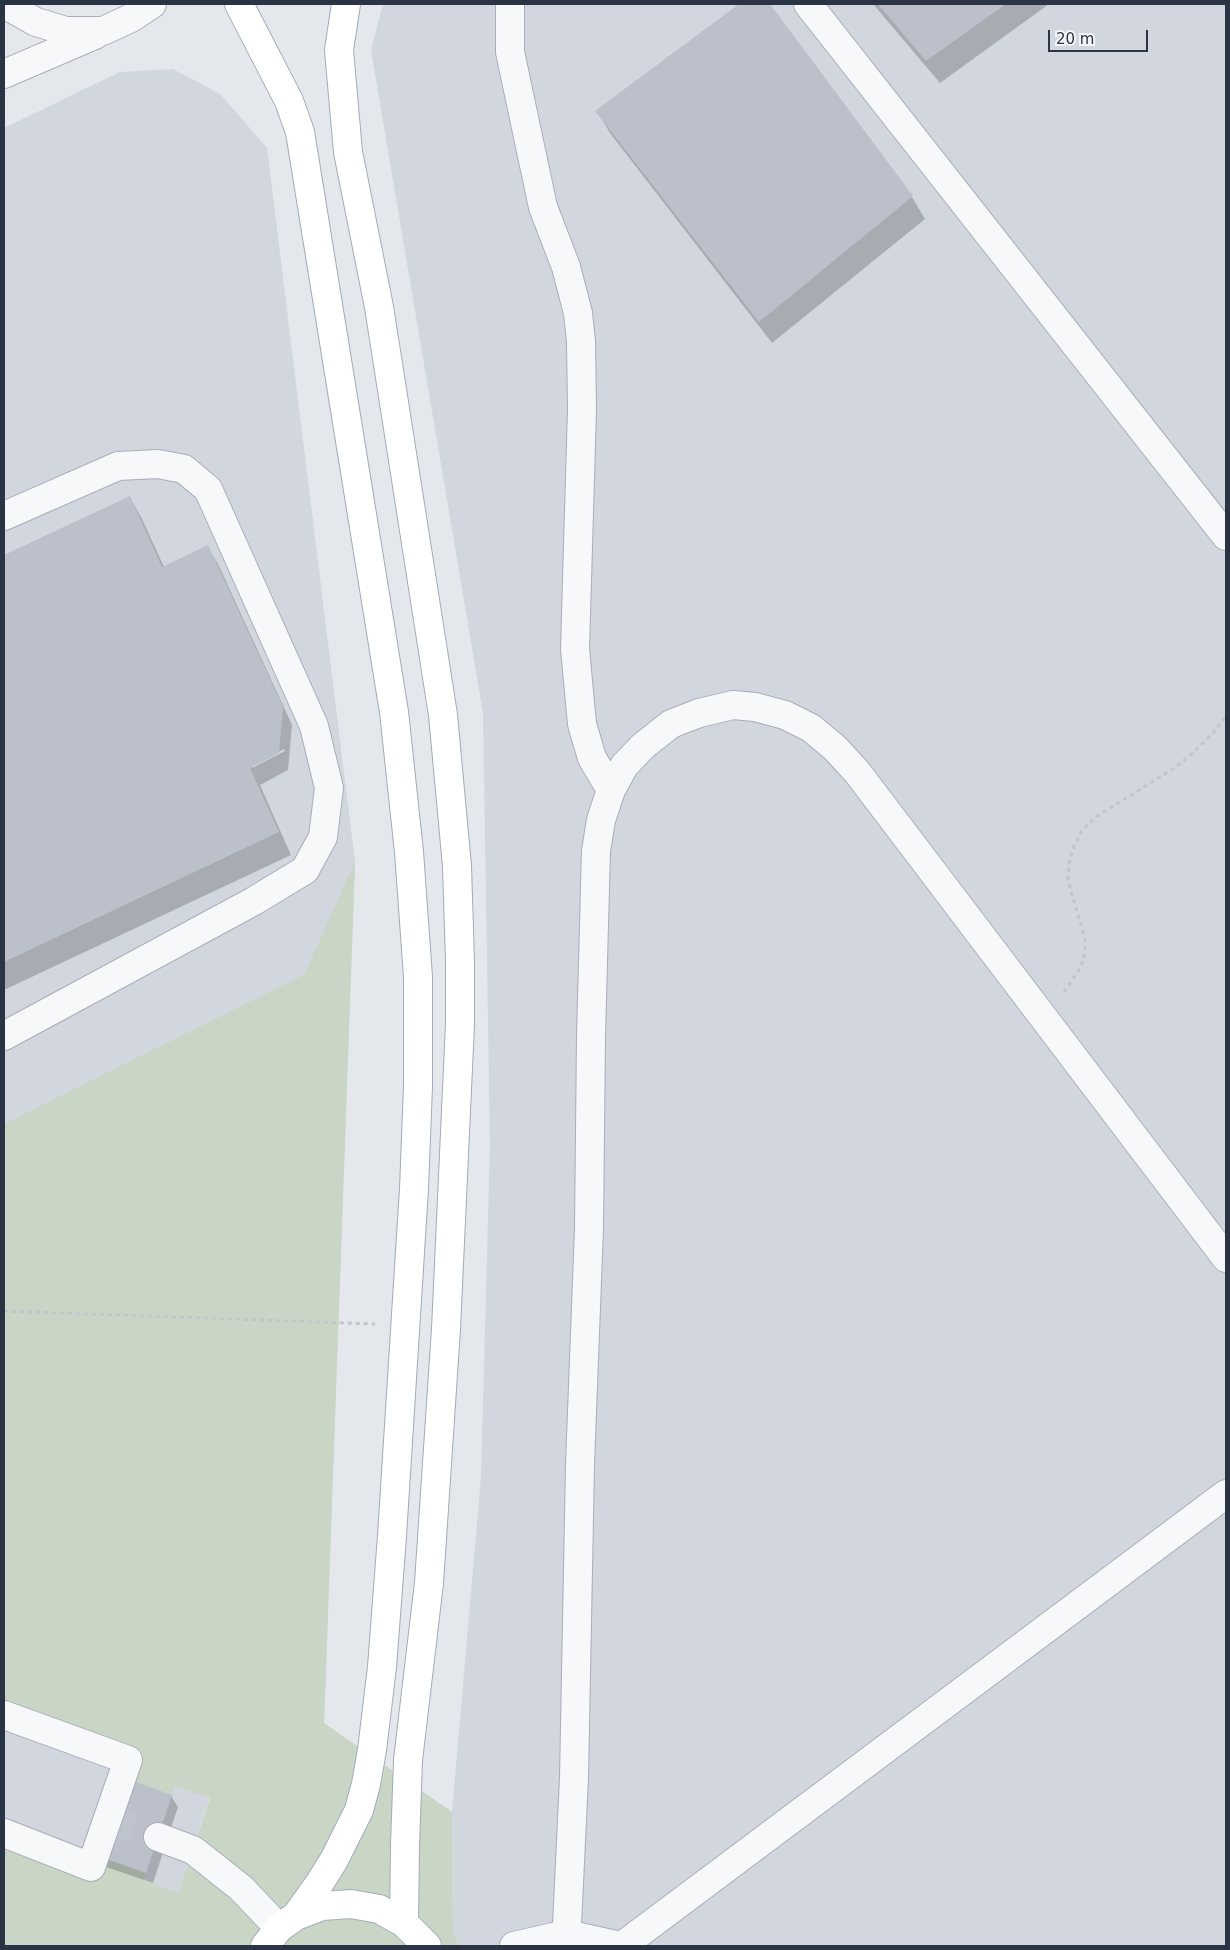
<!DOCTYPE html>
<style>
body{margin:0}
#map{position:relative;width:1230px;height:1950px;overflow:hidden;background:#e4e7ec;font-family:"DejaVu Sans",sans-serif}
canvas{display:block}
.frame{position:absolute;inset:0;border:5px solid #2b3445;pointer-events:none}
.scale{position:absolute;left:1048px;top:30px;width:100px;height:22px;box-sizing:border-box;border:2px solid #2b3445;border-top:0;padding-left:6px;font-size:15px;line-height:18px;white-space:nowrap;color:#2b3445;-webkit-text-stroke:4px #f4f6f9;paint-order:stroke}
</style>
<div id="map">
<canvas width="1230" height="1950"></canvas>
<div class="frame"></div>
<div class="scale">20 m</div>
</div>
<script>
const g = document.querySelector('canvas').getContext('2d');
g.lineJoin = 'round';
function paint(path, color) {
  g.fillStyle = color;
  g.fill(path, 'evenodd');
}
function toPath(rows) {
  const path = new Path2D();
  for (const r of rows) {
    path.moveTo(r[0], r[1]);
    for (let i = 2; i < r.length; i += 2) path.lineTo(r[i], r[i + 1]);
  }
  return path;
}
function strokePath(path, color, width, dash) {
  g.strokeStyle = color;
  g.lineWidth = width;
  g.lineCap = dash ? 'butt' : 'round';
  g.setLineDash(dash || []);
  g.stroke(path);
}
paint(toPath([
 [383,4,1226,4,1226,1946,460,1946,453,1933,452,1812,481,1477,490,1145,483,713,371,50],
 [173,69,220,94,267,148,355,862,324,1723,215,1781,178,1893,4,1946,4,128,120,72]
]), '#d2d6de');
paint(toPath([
 [355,862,324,1723,452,1812,453,1933,460,1946,4,1946,4,1833,95,1855,146,1873,144,1881,178,1893,210,1798,175,1786,172,1795,122,1777,128,1760,4,1715,4,1124,304,975]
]), '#c9d6c5');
paint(toPath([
 [741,4,768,4,912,197,925,219,772,343,610,133,597,111],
 [873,4,1049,4,940,83],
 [130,497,142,519,164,567,208,547,218,564,292,725,288,770,260,785,291,855,4,990,4,556],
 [284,749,285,751,252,768,252,766],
 [171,1796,178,1807,153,1883,103,1866,96,1855]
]), '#0003');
paint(toPath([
 [739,4,770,4,913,196,759,322,595,111],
 [878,4,1006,4,926,61],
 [130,496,162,567,208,545,283,707,279,753,250,768,279,832,4,962,4,555],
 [122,1777,172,1795,146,1873,95,1855]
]), '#bbc0ca');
strokePath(toPath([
 [107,1820,158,1837]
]), '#bfc3cb', 28, [28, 14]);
const minor = toPath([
 [4,4,36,22,66,31,103,31,131,18,152,4],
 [510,4,510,52,543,207,566,267,578,313,581,341,582,409,575,649,582,724,592,758,611,790],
 [808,4,1226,536],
 [4,74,95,35],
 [4,516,118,466,158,464,184,469,208,489,314,726,329,788,323,837,305,870,254,901,4,1036],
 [4,1715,128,1760,91,1867,4,1833],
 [158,1837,193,1850,241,1888,279,1928],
 [514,1946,566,1934,620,1946],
 [566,1946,574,1778,580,1465,589,1228,591,1036,596,851,601,820,611,790,624,766,643,746,671,724,699,713,733,705,755,707,785,715,811,728,835,748,857,772,1226,1258],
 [622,1946,1226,1494]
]);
const major = toPath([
 [239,4,289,101,300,132,394,712,409,852,418,977,418,1086,414,1189,392,1536,382,1667,372,1750,366,1784,359,1810,334,1860,319,1884,296,1916],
 [346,4,339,50,348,152,379,307,443,715,457,866,460,961,460,1024,446,1329,429,1583,408,1760,405,1845,404,1923],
 [265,1946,279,1928,296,1916,322,1906,351,1904,379,1909,404,1923,427,1946]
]);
strokePath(minor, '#a9aeb7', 30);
strokePath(major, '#a3abb8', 30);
strokePath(toPath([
 [1064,992,1081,967,1085,953,1085,939,1068,880,1069,863,1074,846,1082,831,1094,818,1173,769,1194,752,1213,733,1226,716],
 [4,1311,375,1324]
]), '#c2c5cb', 3, [4, 4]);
strokePath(minor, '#f7f8fa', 28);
strokePath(major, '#fff', 28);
</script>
